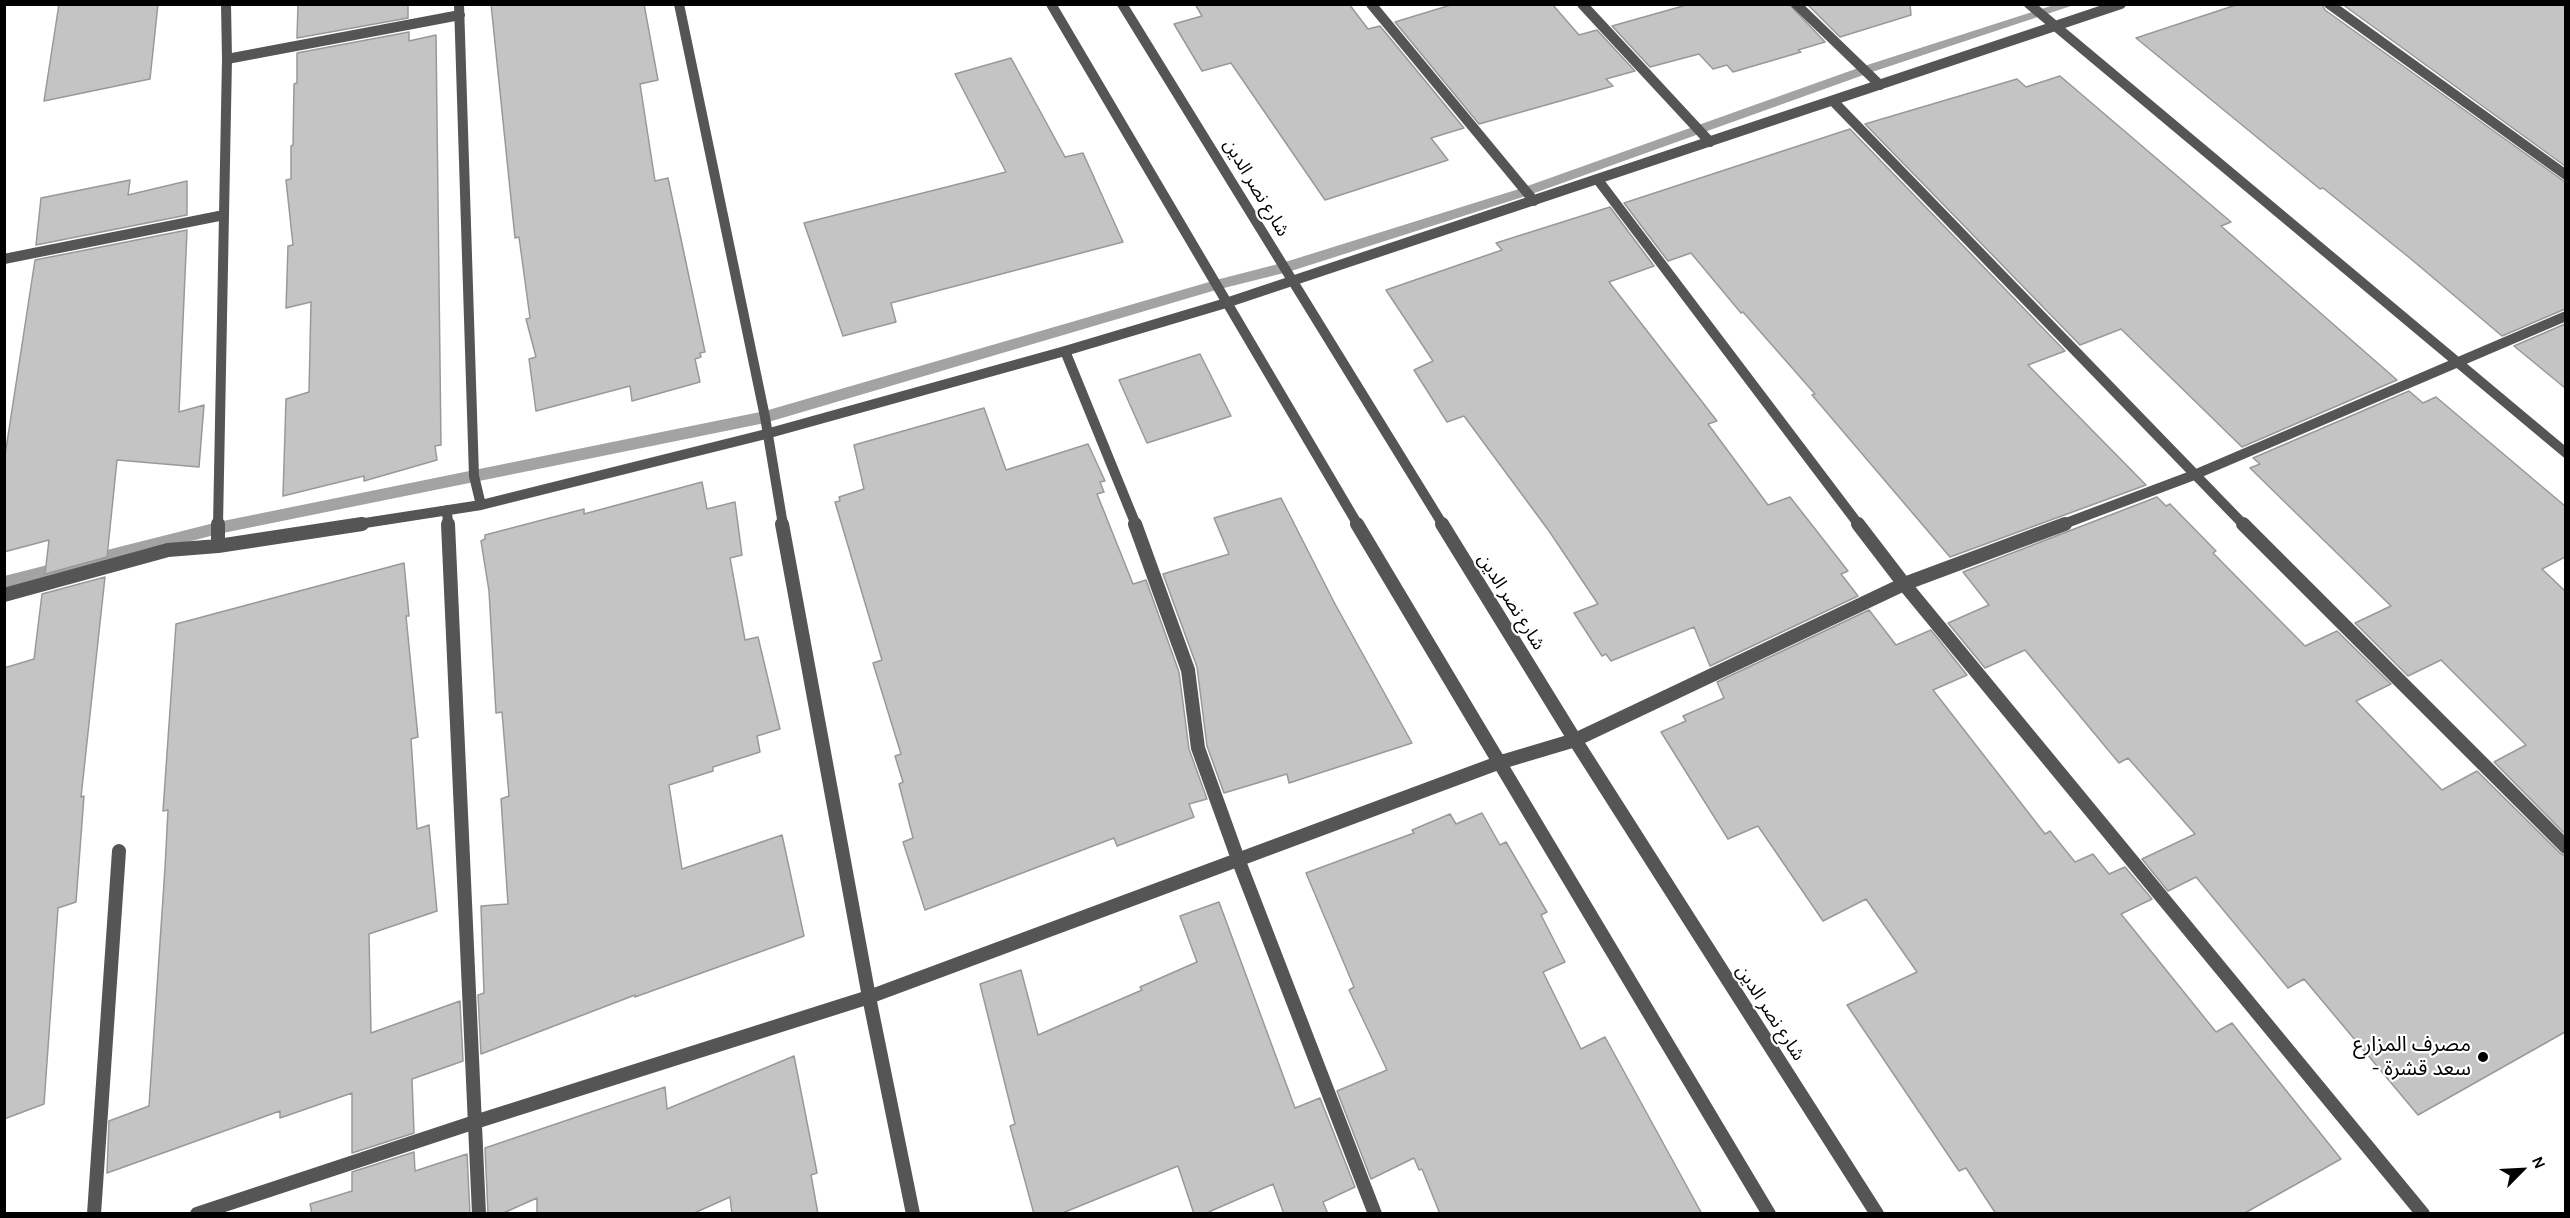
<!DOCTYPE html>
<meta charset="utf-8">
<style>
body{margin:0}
#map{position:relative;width:2570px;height:1218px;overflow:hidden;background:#fff;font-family:Karla,sans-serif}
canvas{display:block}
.frame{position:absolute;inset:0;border:6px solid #000;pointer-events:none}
.north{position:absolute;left:2492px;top:1140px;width:60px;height:60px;-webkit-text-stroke:4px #fff;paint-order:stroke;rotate:66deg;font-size:16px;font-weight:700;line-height:24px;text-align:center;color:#000}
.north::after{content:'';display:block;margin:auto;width:21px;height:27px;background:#000;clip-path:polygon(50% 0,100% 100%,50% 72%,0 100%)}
</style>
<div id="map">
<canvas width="2570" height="1218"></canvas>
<div class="frame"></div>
<div class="north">N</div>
</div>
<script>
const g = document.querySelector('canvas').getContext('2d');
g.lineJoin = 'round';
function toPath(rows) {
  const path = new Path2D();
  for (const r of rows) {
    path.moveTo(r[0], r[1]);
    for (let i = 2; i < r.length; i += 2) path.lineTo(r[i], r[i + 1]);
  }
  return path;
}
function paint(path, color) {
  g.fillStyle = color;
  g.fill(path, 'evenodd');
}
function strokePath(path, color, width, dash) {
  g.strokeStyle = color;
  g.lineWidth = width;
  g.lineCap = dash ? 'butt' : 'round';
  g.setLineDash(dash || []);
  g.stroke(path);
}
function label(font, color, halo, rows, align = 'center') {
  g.font = font + ' Karla,"Noto Sans Arabic",sans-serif';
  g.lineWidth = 4.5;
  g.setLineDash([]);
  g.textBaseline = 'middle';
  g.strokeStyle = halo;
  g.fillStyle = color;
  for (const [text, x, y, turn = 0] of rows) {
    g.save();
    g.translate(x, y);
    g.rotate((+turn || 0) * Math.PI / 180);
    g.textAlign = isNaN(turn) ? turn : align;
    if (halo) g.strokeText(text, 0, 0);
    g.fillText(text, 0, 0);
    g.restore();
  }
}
paint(toPath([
 [2057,4,2077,4,1869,73,1529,195,1288,272,1216,290,765,423,218,534,4,590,4,576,218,522,765,411,1216,280,1282,263,1519,189,1861,67,2057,4]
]), '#a3a3a3');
const building = toPath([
 [59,4,158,4,150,79,44,101,59,4],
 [298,4,408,4,408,18,297,38,298,4],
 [491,4,644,4,658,80,640,84,655,181,668,178,705,352,700,353,701,357,695,359,700,382,632,401,630,386,536,411,529,359,536,357,526,319,530,318,519,237,515,238,491,4],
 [1195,4,1349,4,1368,29,1380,26,1464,128,1431,138,1448,160,1325,200,1231,63,1202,71,1174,24,1202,16,1195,4],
 [1454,4,1552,4,1579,35,1597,30,1635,71,1606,79,1613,86,1479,124,1395,22,1454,4],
 [1690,4,1789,4,1825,42,1798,50,1801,52,1733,72,1727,65,1713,69,1699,54,1650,67,1612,26,1690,4],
 [1807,4,1910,4,1911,15,1840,37,1807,4],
 [2239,4,2322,4,2325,10,2565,182,2565,309,2502,336,2411,259,2323,188,2320,189,2136,38,2239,4],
 [2342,4,2565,4,2565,166,2342,4],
 [409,32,409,41,436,35,441,445,435,446,437,460,364,481,364,476,283,496,286,399,309,392,311,302,286,308,288,246,293,245,286,180,291,179,291,146,293,145,294,84,297,83,297,53,409,32],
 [1011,58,1065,157,1083,153,1123,242,891,303,896,322,843,336,804,223,1006,172,955,74,1011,58],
 [2060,76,2231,222,2221,226,2397,380,2242,447,2121,329,2080,345,1865,124,2017,79,2026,87,2060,76],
 [1850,129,2065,351,2028,365,2146,485,1950,557,1812,395,1815,394,1743,312,1741,313,1691,253,1668,261,1624,203,1850,129],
 [130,180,128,195,187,181,187,215,36,245,41,198,130,180],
 [1610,207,1654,266,1609,282,1717,421,1708,424,1768,505,1790,497,1848,571,1841,574,1858,596,1710,666,1694,627,1611,661,1606,654,1602,656,1574,613,1598,604,1549,531,1464,416,1447,422,1414,370,1433,361,1386,290,1502,250,1496,243,1610,207],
 [187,230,179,412,204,405,199,467,117,460,107,557,45,574,49,540,4,552,4,462,35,260,187,230],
 [2565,324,2565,388,2514,346,2565,324],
 [1200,354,1231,416,1147,443,1119,380,1200,354],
 [2409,391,2423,403,2436,397,2565,506,2565,557,2542,569,2565,591,2565,834,2494,762,2526,745,2441,660,2408,676,2355,623,2391,606,2250,468,2260,464,2253,458,2409,391],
 [984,408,1006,470,1088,444,1105,481,1100,482,1104,492,1097,494,1133,584,1146,580,1179,672,1189,749,1207,799,1189,804,1194,817,1117,846,1114,838,925,910,903,842,913,838,899,784,903,782,895,756,901,754,873,663,882,660,835,502,840,501,839,497,864,489,854,445,984,408],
 [702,482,707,509,735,502,742,555,730,558,745,640,758,637,780,729,757,736,760,752,713,767,713,771,669,785,682,869,782,835,804,936,635,997,635,995,481,1054,478,995,484,993,481,906,508,904,501,799,509,796,502,712,496,713,489,591,481,541,485,539,485,535,584,509,584,514,702,482],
 [2157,497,2166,506,2170,504,2216,551,2213,553,2305,646,2337,631,2391,684,2356,701,2442,790,2477,771,2560,853,2565,856,2565,1032,2418,1115,2304,979,2288,988,2196,877,2168,891,2142,859,2195,834,2128,758,2119,763,2025,650,1985,668,1948,623,1989,605,1963,572,2157,497],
 [1281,498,1335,604,1412,743,1289,783,1287,774,1224,793,1207,746,1197,667,1163,574,1229,554,1214,518,1281,498],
 [404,563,409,616,406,616,418,737,411,739,417,829,429,825,437,911,369,934,371,1033,460,1001,463,1061,412,1079,414,1133,352,1153,352,1093,280,1118,280,1111,107,1173,109,1121,149,1106,165,868,168,810,163,811,176,624,404,563],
 [105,577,81,797,84,796,76,902,58,908,44,1104,4,1119,4,668,34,659,42,594,105,577],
 [1869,610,1896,645,1931,630,1967,675,1933,690,2045,834,2050,831,2075,862,2093,854,2109,874,2125,867,2152,899,2121,914,2216,1032,2232,1023,2341,1159,2243,1214,1996,1214,1966,1168,1959,1171,1847,1005,1917,972,1866,899,1823,921,1758,826,1728,839,1661,732,1686,721,1683,716,1724,698,1717,682,1869,610],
 [1482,813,1500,845,1506,842,1547,912,1541,915,1565,962,1543,972,1581,1049,1605,1037,1702,1214,1440,1214,1422,1169,1419,1170,1414,1158,1371,1179,1337,1091,1387,1070,1349,990,1354,987,1306,873,1414,833,1412,830,1450,814,1456,824,1482,813],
 [1219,902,1295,1108,1320,1098,1355,1187,1323,1202,1328,1214,1284,1214,1273,1184,1204,1214,1194,1214,1178,1166,1060,1214,1034,1214,1010,1126,1015,1124,980,984,1021,970,1038,1035,1142,990,1140,987,1197,962,1180,916,1219,902],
 [794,1056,817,1173,811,1175,818,1214,732,1214,730,1197,692,1214,537,1214,537,1198,501,1214,488,1214,485,1148,665,1087,667,1109,794,1056],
 [414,1152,415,1171,467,1154,470,1214,312,1214,310,1204,352,1191,352,1172,414,1152]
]);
paint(building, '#c4c4c4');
strokePath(building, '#999', 1.5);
strokePath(toPath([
 [459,4,474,476,481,505],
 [679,4,765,417,783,525],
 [1371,4,1534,201],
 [1582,4,1710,142],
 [1796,4,1880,85],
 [2029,4,2566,453],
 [2329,4,2566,175],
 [227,59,460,15],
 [1833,101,2244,525],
 [1598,180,1859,525],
 [4,259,224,215],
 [1065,351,1136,525],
 [447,510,448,525],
 [218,525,227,59,226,4],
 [352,525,481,505,766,434,1065,351,1226,303,2121,4],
 [2061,525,2194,475,2566,316]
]), '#555', 10);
strokePath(toPath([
 [448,524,479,1214],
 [782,524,869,997,913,1214],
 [1135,524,1188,670,1198,748,1238,859,1375,1214],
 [1858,524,1904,584,2423,1214],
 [2243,524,2566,847],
 [218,546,218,524],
 [4,595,168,550,218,546,362,524],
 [94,1214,119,851],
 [197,1214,475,1122,869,997,1498,763,1575,740,1904,584,2065,524]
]), '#555', 14);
strokePath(toPath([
 [1051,4,1358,525],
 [1122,4,1443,525]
]), '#555', 10);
strokePath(toPath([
 [1357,524,1769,1214],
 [1442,524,1575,740,1877,1214]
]), '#555', 14);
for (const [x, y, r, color] of [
 [2483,1057,6,"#000"]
]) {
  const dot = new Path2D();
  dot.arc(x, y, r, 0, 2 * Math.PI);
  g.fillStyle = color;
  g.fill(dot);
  strokePath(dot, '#fff', 2);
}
label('18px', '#000', '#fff', [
 ["شارع نصر الدين",1256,188,59],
 ["شارع نصر الدين",1511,602,58],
 ["شارع نصر الدين",1770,1013,57]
]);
label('21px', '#000', '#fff', [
 ["مصرف المزارع",2471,1045],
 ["- سعد قشرة",2471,1069]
], 'right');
</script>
